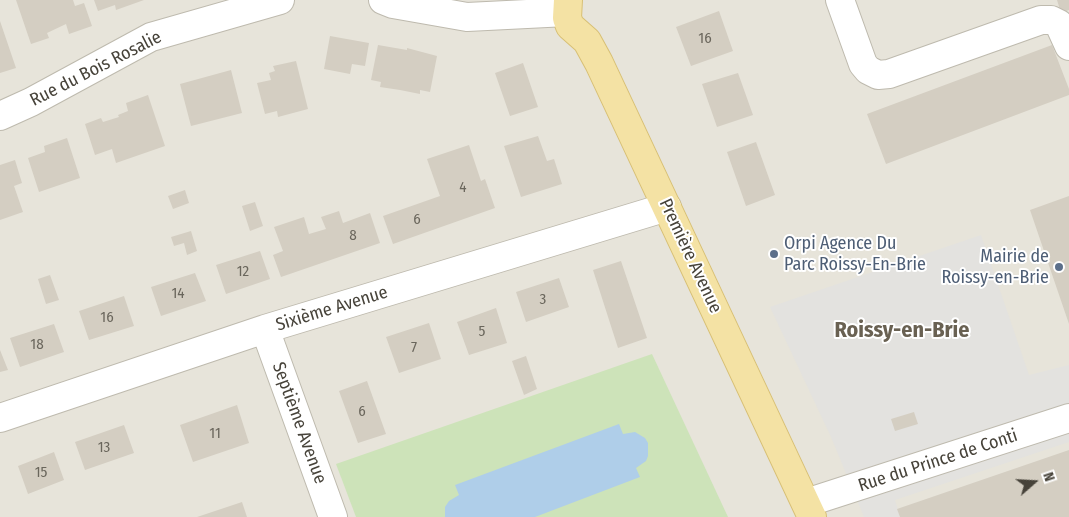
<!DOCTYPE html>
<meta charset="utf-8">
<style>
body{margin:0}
#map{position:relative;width:1069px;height:517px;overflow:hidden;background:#f4f2eb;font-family:"Fira Sans Condensed",sans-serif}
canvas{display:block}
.north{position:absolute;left:1009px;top:457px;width:50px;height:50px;-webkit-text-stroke:4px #fff;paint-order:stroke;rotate:71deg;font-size:14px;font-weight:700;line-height:20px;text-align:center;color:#47433a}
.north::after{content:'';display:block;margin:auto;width:18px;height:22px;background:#47433a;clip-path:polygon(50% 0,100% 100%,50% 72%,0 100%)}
</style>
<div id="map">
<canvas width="1069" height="517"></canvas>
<div class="north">N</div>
</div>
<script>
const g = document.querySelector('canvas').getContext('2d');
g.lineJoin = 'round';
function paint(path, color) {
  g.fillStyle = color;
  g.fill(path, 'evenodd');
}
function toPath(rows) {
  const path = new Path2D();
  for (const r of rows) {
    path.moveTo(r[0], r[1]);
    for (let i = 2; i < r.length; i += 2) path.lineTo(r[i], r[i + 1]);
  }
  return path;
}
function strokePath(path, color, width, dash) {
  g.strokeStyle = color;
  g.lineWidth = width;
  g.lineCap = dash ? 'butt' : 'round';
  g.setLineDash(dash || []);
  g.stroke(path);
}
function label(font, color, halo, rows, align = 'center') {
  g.font = font + ' "Fira Sans Condensed",sans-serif';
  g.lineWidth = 4;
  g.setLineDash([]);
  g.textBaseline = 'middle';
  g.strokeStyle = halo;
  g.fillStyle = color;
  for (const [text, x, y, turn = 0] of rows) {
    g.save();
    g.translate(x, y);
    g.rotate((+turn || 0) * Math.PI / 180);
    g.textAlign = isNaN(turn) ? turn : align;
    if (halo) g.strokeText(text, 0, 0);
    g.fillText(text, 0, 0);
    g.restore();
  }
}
paint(toPath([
 [0,0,1069,0,1069,517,0,517]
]), '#e7e4da');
paint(toPath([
 [652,354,728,517,356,517,336,464]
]), '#cde3b9');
paint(toPath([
 [981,235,1029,375,1069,365,1069,442,895,500,900,517,864,517,831,437,770,307]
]), '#e3e2df');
paint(toPath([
 [619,424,623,434,635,432,645,438,648,443,648,456,646,461,636,468,640,477,535,517,445,517,445,507,449,501,459,495,455,485]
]), '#afcee9');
paint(toPath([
 [16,0,73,0,75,6,84,3,92,26,69,34,66,24,47,33,49,38,31,44],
 [94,0,144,0,116,10,115,5,98,11],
 [1057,0,1069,0,1069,10,1061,13],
 [719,11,733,51,691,66,676,27],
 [0,21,16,68,0,73],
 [330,36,369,43,365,66,352,64,350,74,324,69],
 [378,45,407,50,407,48,437,56,430,92,420,90,420,94,400,90,380,87,381,82,371,80],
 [1052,45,1069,89,1069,95,886,164,867,114],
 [296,61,308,109,278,117,277,111,265,114,257,83,271,80,269,73,275,71,273,66],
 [523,63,538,107,510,116,495,73],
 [231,70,242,113,191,126,180,84],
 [738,73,753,115,717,127,702,84],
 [148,95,165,146,116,163,112,149,95,155,85,124,101,118,103,122,119,117,118,115,128,111,126,103],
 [538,136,547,161,554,159,562,184,521,197,504,146],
 [67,138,80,178,39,192,28,158,45,152,44,146],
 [756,142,775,195,746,206,727,152],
 [469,145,481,181,485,179,495,208,393,244,383,216,440,196,427,159],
 [15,160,22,183,14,186,23,212,0,220,0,165],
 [185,190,189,203,173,209,168,196],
 [1069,196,1069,324,1030,210],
 [255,202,263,226,250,231,242,206],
 [339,211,343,223,370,213,380,243,281,277,273,255,283,251,274,227,304,217,309,234,326,229,321,217],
 [191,231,197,251,187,255,184,243,174,246,171,237],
 [260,251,270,279,226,294,216,265],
 [621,261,647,338,618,348,593,270],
 [195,273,206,301,161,316,151,287],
 [50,275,59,300,46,304,38,279],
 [559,278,569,307,526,322,516,292],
 [124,296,134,326,89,340,79,311],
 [496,308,507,343,469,355,457,322],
 [429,323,441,359,399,373,386,337],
 [54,324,64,352,20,367,10,338],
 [0,350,8,370,0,372],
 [526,356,537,389,524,395,512,361],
 [367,381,386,434,358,443,339,391],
 [237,405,249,443,193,462,180,425],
 [914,412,918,424,895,431,891,419],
 [124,425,134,453,85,470,75,442],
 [1069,450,1069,517,900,517,897,509],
 [54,452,64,480,28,494,18,466],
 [242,502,247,517,197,517]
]), '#d4cec2');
const minor = toPath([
 [383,0,393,4,467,17,567,12],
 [840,0,863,64,868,70,878,75,889,74,1041,20,1051,20,1059,24,1069,46],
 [0,116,31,102,151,37,280,0],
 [265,329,333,517],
 [0,418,265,329,667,207],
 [806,503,1069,418]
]);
const major = toPath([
 [568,0,567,18,570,26,587,41,599,63,812,517]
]);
strokePath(minor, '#bebaae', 30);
strokePath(major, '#d8c075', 30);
strokePath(minor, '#fff', 28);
strokePath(major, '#f4e2a4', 28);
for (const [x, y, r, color] of [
 [774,254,5,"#5c6f8a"],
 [1059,267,5,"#5c6f8a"]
]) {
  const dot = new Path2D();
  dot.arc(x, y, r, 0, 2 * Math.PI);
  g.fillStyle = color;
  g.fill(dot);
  strokePath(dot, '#fff', 2);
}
label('15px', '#6a665c', null, [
 ["16",705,39],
 ["4",463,188],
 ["6",417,220],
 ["8",353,236],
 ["12",243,272],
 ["14",178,294],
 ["3",543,300],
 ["16",107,318],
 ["5",482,332],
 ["18",37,345],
 ["7",414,348],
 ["6",362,412],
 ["11",215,434],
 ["13",104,448],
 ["15",41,473]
]);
label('18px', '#47433a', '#fff', [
 ["Rue du Bois Rosalie",96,69,-27],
 ["Première Avenue",690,256,65],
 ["Sixième Avenue",332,309,-17],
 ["Septième Avenue",299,423,70],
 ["Rue du Prince de Conti",938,461,-18]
]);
label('18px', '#4e5e75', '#fff', [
 ["Orpi Agence Du",784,244],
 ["Parc Roissy-En-Brie",784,265],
 ["Mairie de",1049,257,"right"],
 ["Roissy-en-Brie",1049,278,"right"]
], 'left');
label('bold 22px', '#696152', '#fff', [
 ["Roissy-en-Brie",902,331]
]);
</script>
